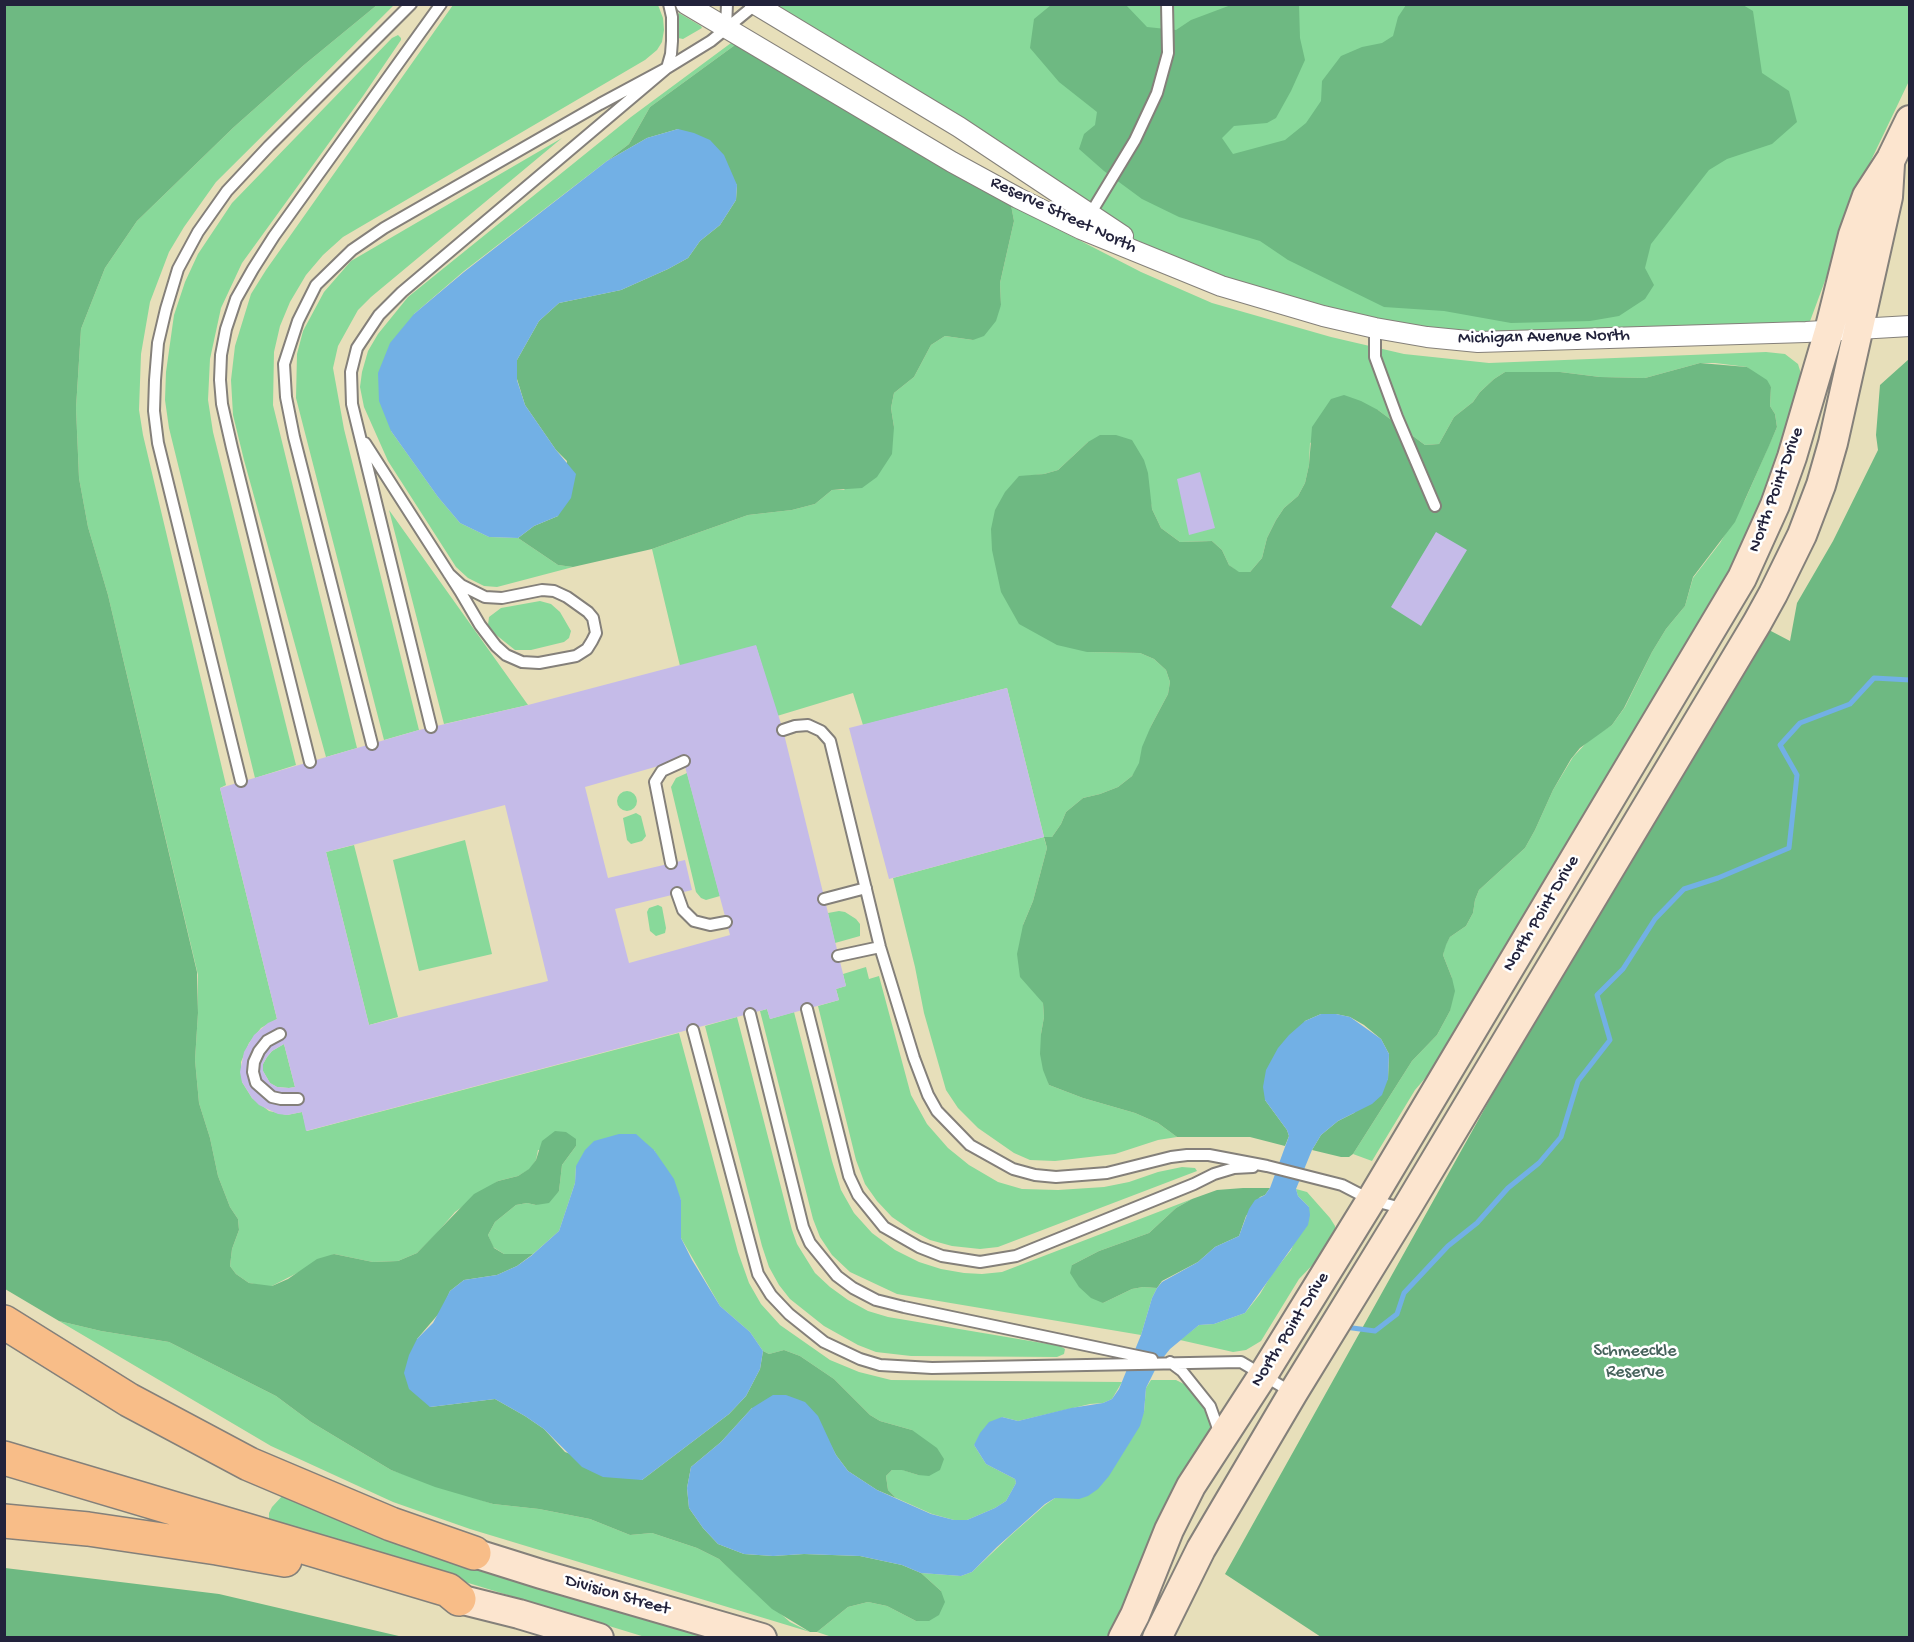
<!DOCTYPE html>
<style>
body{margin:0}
#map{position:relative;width:1914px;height:1642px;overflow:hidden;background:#e7dfba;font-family:"Gochi Hand",sans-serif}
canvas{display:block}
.frame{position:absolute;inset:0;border:6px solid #22223b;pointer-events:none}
</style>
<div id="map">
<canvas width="1914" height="1642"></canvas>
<div class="frame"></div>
</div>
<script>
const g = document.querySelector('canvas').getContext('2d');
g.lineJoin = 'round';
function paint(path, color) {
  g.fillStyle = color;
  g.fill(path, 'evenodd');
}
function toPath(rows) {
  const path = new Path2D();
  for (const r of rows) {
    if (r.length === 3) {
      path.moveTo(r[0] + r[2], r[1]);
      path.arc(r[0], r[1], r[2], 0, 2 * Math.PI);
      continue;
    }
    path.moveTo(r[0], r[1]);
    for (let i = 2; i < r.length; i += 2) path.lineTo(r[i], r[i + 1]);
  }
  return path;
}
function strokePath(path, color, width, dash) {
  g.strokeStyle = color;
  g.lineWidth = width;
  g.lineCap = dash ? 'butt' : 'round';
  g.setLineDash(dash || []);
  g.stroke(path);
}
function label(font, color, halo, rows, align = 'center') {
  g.font = font + ' "Gochi Hand",sans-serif';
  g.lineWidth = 5;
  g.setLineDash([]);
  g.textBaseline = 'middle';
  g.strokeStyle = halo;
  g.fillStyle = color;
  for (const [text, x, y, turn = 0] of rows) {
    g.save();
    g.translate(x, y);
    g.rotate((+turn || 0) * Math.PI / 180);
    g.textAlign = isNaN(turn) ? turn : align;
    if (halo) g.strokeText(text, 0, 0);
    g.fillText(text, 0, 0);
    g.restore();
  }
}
paint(toPath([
 [377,5,394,5,216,182,184,227,169,252,150,302,141,354,139,410,143,435,226,785,220,788,277,1019,261,1028,249,1043,241,1062,242,1082,252,1098,269,1111,287,1115,302,1112,307,1131,679,1033,738,1252,749,1283,761,1304,780,1325,830,1360,859,1372,891,1380,1122,1382,1112,1399,1103,1403,1090,1404,1018,1421,1002,1417,974,1445,986,1464,1015,1479,1016,1483,1006,1501,995,1508,967,1520,954,1520,932,1514,896,1498,888,1490,886,1476,892,1470,903,1470,918,1475,912,1430,880,1421,870,1415,834,1379,800,1356,784,1350,769,1354,763,1351,750,1332,720,1306,681,1238,681,1200,654,1150,576,1166,575,1183,559,1231,533,1254,504,1254,493,1247,488,1235,495,1222,516,1205,527,1203,536,1205,559,1191,562,1165,576,1146,538,1150,536,1160,530,1169,518,1176,498,1181,455,1212,437,1233,417,1253,398,1261,373,1262,334,1254,270,1287,249,1283,236,1274,230,1266,232,1249,239,1230,238,1219,230,1207,218,1176,210,1138,199,1103,195,1060,198,1013,198,975,108,595,88,527,79,478,76,408,81,329,105,268,137,221,234,127,304,65],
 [453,5,658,5,663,18,664,30,662,42,657,50,645,60,343,237,323,255,306,275,290,302,280,326,274,352,273,405,357,748,326,757,244,460,233,415,231,380,235,346,251,294,266,270],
 [755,5,1909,5,1909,81,1865,173,1806,332,1427,337,1155,258],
 [679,13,701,26,702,28,683,39,678,38,677,15],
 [398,35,401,38,401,40,363,96,242,263,221,308,210,359,208,400,213,432,296,765,255,778,169,428,165,400,166,372,174,315,185,282,198,254,232,203,392,38],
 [731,43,735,45,650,107,629,144,464,271,414,314,391,431,438,497,460,523,489,537,518,538,558,565,573,567,497,587,484,586,468,578,456,567,388,461,364,407,360,387,362,372,368,351,378,334,408,297,631,117],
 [562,138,371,297,358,310,338,346,333,368,344,429,419,730,384,740,296,398,297,354,303,331,324,292,351,261],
 [1011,205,1141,272,1212,303,1331,337,1404,354,1489,363,1766,352,1785,354,1798,364,1802,377,1792,421,1742,551,1439,1062,1415,1090,1372,1161,1353,1154,1412,1061,1437,1035,1450,1011,1452,978,1443,955,1445,946,1450,937,1466,926,1473,913,1475,900,1479,890,1525,848,1535,830,1553,790,1573,757,1590,739,1612,725,1625,707,1652,652,1666,629,1685,606,1693,578,1720,543,1745,500,1777,427,1775,414,1770,406,1771,387,1747,367,1715,363,1700,363,1645,378,1600,377,1560,372,1505,372,1494,379,1480,392,1473,402,1454,417,1439,444,1425,445,1378,410,1310,443,1309,465,1305,483,1298,496,1284,508,1276,520,1267,538,1262,558,1250,572,1239,573,1229,565,1222,550,1212,541,1180,542,1161,528,1152,509,1149,492,1088,442,1058,470,1044,474,1019,477,1087,652,1140,653,1154,659,1166,670,1170,682,1168,694,1151,726,1141,764,1132,776,1118,787,1100,794,1083,798,1066,812,1061,824,1052,837,1044,838,1047,848,1033,901,1023,925,1043,1003,1044,1017,1041,1034,1049,1085,1083,1098,1135,1113,1158,1123,1177,1137,1158,1140,1115,1154,1055,1161,1030,1160,1014,1153,978,1128,958,1108,946,1090,924,1013,915,967,893,878,1044,837,1007,688,863,725,853,693,777,716,756,646,680,666,652,549,748,515,792,510,815,504,832,490,844,490,894,427,891,408,894,393,914,377,931,345,945,336,973,340,1001,305,1000,283,1014,221],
 [389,510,528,705,444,724],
 [540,601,551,604,560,612,571,631,569,638,564,642,531,650,515,650,495,634,488,625,489,617,501,608],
 [687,773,720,896,706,900,701,898,696,892,671,787,676,778],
 [627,801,10],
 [636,813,641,816,646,836,642,841,631,844,627,840,623,818],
 [465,840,492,954,419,971,393,860],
 [354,845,398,1017,369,1025,326,852],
 [658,905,662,907,666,928,665,933,656,936,650,931,647,912,649,908],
 [839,911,845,912,856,919,860,924,860,936,835,943,828,913],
 [866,967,869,979,879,976,911,1095,927,1124,948,1148,969,1165,998,1182,1022,1189,1058,1190,1104,1187,1129,1182,1158,1172,1182,1167,1195,1168,1197,1171,998,1247,980,1249,952,1246,930,1240,911,1230,892,1217,877,1201,865,1184,856,1160,818,1006,839,1000,836,989,846,986,843,974],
 [767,1009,770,1019,794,1012,832,1161,841,1190,854,1213,872,1233,895,1250,919,1262,941,1269,964,1273,982,1274,1002,1272,1192,1199,1176,1208,1149,1233,1099,1251,1072,1265,1103,1303,1132,1289,1143,1287,1157,1288,1152,1298,1141,1335,897,1294,850,1272,832,1255,820,1237,813,1219,760,1011],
 [737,1017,792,1230,797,1244,815,1273,830,1287,848,1300,868,1311,888,1317,1060,1346,1065,1349,1064,1354,1057,1357,911,1356,876,1352,858,1345,824,1326,790,1299,779,1285,769,1267,762,1246,705,1026],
 [284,1044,295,1087,289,1088,277,1087,270,1083,263,1071,263,1064,267,1057,272,1051],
 [1296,1189,1307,1192,1330,1218,1335,1226,1335,1233,1323,1254,1299,1279,1261,1341,1246,1350,1233,1352,1180,1340,1199,1325,1214,1324,1245,1313,1260,1294,1272,1274,1291,1250,1309,1207,1298,1196],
 [59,1321,101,1331,169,1342,276,1396,311,1422,391,1470,493,1504,539,1509,590,1519,630,1535,652,1533,697,1548,719,1559,790,1622,810,1632,470,1529,393,1502,271,1446],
 [1151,1380,1176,1380,1186,1385,1206,1408,1209,1415,1211,1430,1124,1613,1107,1637,835,1638,817,1632,848,1607,868,1602,887,1606,916,1621,941,1591,921,1573,961,1576,972,1572,1011,1535,1045,1505,1055,1498,1144,1412,1146,1388],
 [284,1494,721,1637,645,1637,269,1522,269,1513,272,1507]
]), '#88d99a');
paint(toPath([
 [5,5,377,5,304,65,234,127,137,221,105,268,81,329,76,408,79,478,88,527,108,595,197,972,198,1013,195,1060,199,1103,210,1138,218,1176,230,1207,238,1219,239,1230,232,1249,230,1266,236,1274,249,1283,272,1286,288,1279,317,1259,334,1254,373,1262,398,1261,417,1253,474,1194,498,1181,518,1176,529,1169,536,1160,542,1141,555,1131,566,1132,576,1139,576,1146,562,1165,559,1191,549,1203,536,1205,527,1203,516,1205,495,1222,488,1235,494,1248,504,1254,533,1254,517,1266,497,1275,464,1280,450,1291,441,1311,417,1339,430,1407,495,1399,525,1416,544,1429,565,1452,642,1480,729,1414,746,1396,760,1369,763,1351,769,1354,784,1350,800,1356,834,1379,870,1415,880,1421,912,1430,937,1448,944,1459,940,1470,929,1476,918,1475,902,1470,892,1470,886,1476,888,1490,896,1498,877,1490,848,1471,836,1455,826,1436,752,1408,721,1442,691,1467,687,1488,689,1508,703,1528,718,1544,744,1554,773,1556,804,1554,860,1556,902,1565,921,1573,941,1591,945,1602,939,1615,929,1621,916,1621,887,1606,868,1602,848,1607,817,1632,810,1632,772,1609,719,1559,697,1548,652,1533,630,1535,590,1519,539,1509,493,1504,435,1487,391,1470,311,1422,276,1396,169,1342,101,1331,59,1321,5,1289],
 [1051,5,1126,5,1147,27,1176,30,1191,20,1231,5,1299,5,1300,38,1305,60,1291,91,1276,118,1267,123,1234,126,1222,138,1233,154,1285,140,1306,123,1321,101,1322,81,1341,56,1362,47,1382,43,1393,36,1398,17,1406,5,1743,5,1753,11,1762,73,1789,91,1797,122,1772,144,1727,159,1709,170,1651,244,1645,268,1654,285,1645,299,1619,316,1590,321,1511,323,1444,311,1384,307,1288,260,1260,241,1179,217,1142,199,1104,171,1079,149,1084,134,1095,125,1097,112,1059,82,1030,48,1034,19],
 [735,45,1011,205,1014,221,1000,283,1001,305,996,321,984,336,973,340,945,336,931,345,914,377,894,393,891,408,894,427,892,454,877,477,862,488,832,490,815,504,792,510,748,515,652,549,573,567,558,565,518,538,534,526,558,516,567,461,556,450,525,405,517,379,517,360,539,321,559,303,621,290,668,269,688,258,700,241,720,225,736,200,737,185,678,129,647,138,607,161,629,144,650,107],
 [1909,359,1909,1637,1321,1637,1225,1574,1533,1022,1769,630,1790,641,1797,603,1833,541,1878,450,1876,435,1880,385],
 [1700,363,1747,367,1767,380,1771,387,1770,406,1775,414,1777,427,1769,446,1735,522,1693,577,1685,606,1666,629,1652,652,1624,708,1612,725,1580,748,1571,759,1553,790,1535,830,1525,848,1479,890,1475,900,1473,913,1466,926,1450,937,1446,945,1443,955,1452,978,1455,991,1450,1011,1437,1035,1412,1061,1353,1154,1349,1157,1341,1157,1312,1150,1321,1135,1338,1121,1354,1113,1388,1079,1389,1054,1381,1039,1364,1025,1350,1017,1336,1014,1321,1014,1305,1021,1265,1100,1287,1130,1289,1136,1285,1146,1250,1137,1177,1137,1158,1123,1135,1113,1083,1098,1049,1085,1043,1070,1040,1054,1041,1034,1044,1017,1043,1003,1020,977,1017,954,1023,925,1033,901,1047,848,1044,837,1052,837,1061,824,1066,812,1083,798,1100,794,1118,787,1132,776,1139,763,1142,747,1151,726,1168,694,1170,682,1166,670,1154,659,1140,653,1087,652,1057,645,1019,624,1001,592,992,550,991,529,995,510,1005,492,1019,476,1044,474,1058,470,1088,442,1100,435,1116,435,1132,440,1144,460,1148,473,1152,509,1161,528,1180,542,1212,541,1222,550,1229,565,1239,572,1250,572,1262,558,1267,538,1276,520,1284,508,1298,496,1305,483,1309,465,1312,427,1331,399,1344,395,1361,401,1378,410,1425,445,1439,444,1454,417,1473,402,1480,392,1494,379,1505,372,1560,372,1600,377,1645,378],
 [1243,1188,1270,1188,1265,1195,1260,1197,1246,1216,1239,1236,1215,1247,1198,1262,1162,1281,1157,1288,1143,1287,1132,1289,1103,1303,1091,1298,1079,1287,1070,1273,1072,1265,1099,1251,1149,1233,1176,1208,1192,1199,1217,1190],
 [5,1568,219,1594,403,1637,5,1637]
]), '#6eb982');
paint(toPath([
 [678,129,694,133,710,140,724,155,737,185,736,200,720,225,700,241,688,258,668,269,621,290,559,303,539,321,517,360,517,380,525,405,556,450,576,474,571,498,558,516,534,526,518,538,489,537,460,523,438,497,391,431,379,401,378,373,390,343,414,314,464,272,607,161,647,138],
 [1321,1014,1336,1014,1350,1017,1381,1039,1389,1054,1388,1079,1382,1095,1372,1104,1338,1121,1321,1135,1312,1150,1296,1189,1298,1196,1309,1207,1310,1215,1308,1225,1245,1313,1214,1324,1199,1325,1170,1349,1158,1364,1146,1388,1144,1412,1140,1426,1109,1476,1098,1489,1088,1496,1079,1499,1055,1498,1045,1504,997,1547,972,1572,961,1576,921,1573,902,1565,860,1556,804,1554,773,1556,744,1554,718,1544,703,1528,689,1508,687,1488,691,1467,721,1442,752,1408,773,1395,786,1395,805,1402,818,1416,836,1455,848,1471,877,1490,931,1514,954,1520,967,1520,995,1508,1006,1501,1016,1483,1015,1479,986,1464,974,1445,980,1433,989,1422,1002,1417,1018,1421,1071,1408,1103,1403,1112,1399,1119,1389,1141,1335,1152,1298,1157,1288,1162,1282,1198,1262,1215,1247,1239,1236,1249,1209,1255,1200,1265,1195,1270,1188,1289,1136,1287,1130,1265,1100,1263,1087,1266,1070,1278,1048,1289,1035,1305,1021],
 [619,1134,636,1134,646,1143,654,1150,674,1179,681,1200,681,1238,692,1260,720,1306,750,1332,763,1351,760,1369,746,1396,729,1414,642,1480,603,1477,582,1467,544,1429,525,1416,495,1399,430,1407,409,1389,404,1373,409,1355,417,1339,433,1323,450,1291,464,1280,497,1275,517,1266,531,1256,559,1231,575,1183,576,1166,585,1150,594,1141]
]), '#72b0e5');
strokePath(toPath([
 [1345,1327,1375,1331,1397,1314,1404,1293,1448,1246,1477,1223,1508,1188,1539,1163,1561,1137,1578,1081,1610,1040,1597,995,1623,969,1655,919,1684,889,1718,878,1789,848,1797,775,1780,745,1800,723,1850,704,1874,678,1910,680]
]), '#72b0e5', 5);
paint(toPath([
 [1200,472,1215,528,1189,535,1177,479],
 [1436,532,1467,550,1421,626,1391,607],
 [756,645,783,730,846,986,836,989,839,1000,770,1019,767,1009,306,1131,302,1112,287,1115,278,1114,259,1105,252,1098,242,1082,240,1072,244,1052,254,1035,268,1023,277,1019,220,788,419,730,528,705],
 [683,759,730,935,629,963,615,909,692,890,685,860,608,878,585,787],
 [505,805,548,981,369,1025,326,852],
 [284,1044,295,1087,289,1088,277,1087,270,1083,263,1071,263,1064,267,1057,272,1051],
 [1007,688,1044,837,889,879,849,728]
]), '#c5bbe8');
const lane = toPath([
 [726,28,727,4],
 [667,68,711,41,756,4],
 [667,68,671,54,672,41,672,17,669,4],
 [1089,216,1135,140,1157,93,1168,53,1167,4],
 [1375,328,1375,357,1397,417,1435,506],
 [365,443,460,591,480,625,496,646,506,655,522,662,539,663,576,656,587,649,592,641,596,633,593,618,588,612,567,597,554,591,542,590,502,598,485,597,461,585,449,574],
 [783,730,795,726,808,725,821,731,830,741,880,947,914,1058,928,1095,937,1111,970,1145,1013,1169,1035,1175,1056,1177,1107,1173,1171,1157,1187,1155,1209,1155,1267,1166,1342,1185,1371,1200,1405,1209],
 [372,744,294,437,286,397,284,364,298,321,316,285,352,250,384,228,600,104,667,68,402,292,379,315,357,348,351,372,352,404,431,727],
 [310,762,232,448,222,404,220,380,221,355,226,329,236,299,253,269,274,236,441,4],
 [241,781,158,443,154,411,155,380,158,343,166,309,178,269,198,232,227,191,269,146,411,4],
 [671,863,655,782,662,771,684,761],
 [677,893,683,910,694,921,710,925,726,922],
 [824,899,866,888],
 [838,956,880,947],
 [807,1009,849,1176,858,1195,884,1227,919,1247,942,1256,980,1262,1016,1256,1194,1184,1214,1174,1234,1168,1253,1167],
 [750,1014,803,1227,810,1243,837,1276,853,1288,876,1300,904,1307,1152,1359],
 [693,1030,758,1274,771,1295,789,1314,824,1342,860,1359,880,1365,932,1368,1241,1362,1293,1393],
 [280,1034,267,1041,259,1051,254,1062,253,1072,256,1083,272,1097,281,1099,298,1099],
 [1170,1362,1182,1371,1210,1406,1220,1434]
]);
const street = toPath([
 [686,4,952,162,1018,198,1081,229,1221,286,1323,316,1375,328,1427,337,1478,342,1806,332,1910,326],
 [755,4,959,127,1123,236]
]);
const secondary = toPath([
 [474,1553,541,1574,762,1638],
 [459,1599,519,1614,599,1638],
 [1123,1638,1135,1615,1169,1530,1191,1486,1263,1375,1371,1200,1742,578,1775,505,1792,457,1829,331,1853,235,1867,196,1891,159,1910,120],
 [1157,1638,1201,1549,1293,1393,1406,1209,1757,623,1773,594,1802,535,1821,485,1833,443,1888,197,1890,164]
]);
const highway = toPath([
 [4,1322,129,1400,249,1464,391,1524,474,1553],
 [4,1458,448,1590,459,1599],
 [4,1521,88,1529,217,1548,285,1560]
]);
strokePath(lane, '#84807a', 14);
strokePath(street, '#84807a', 22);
strokePath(secondary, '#84807a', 32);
strokePath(highway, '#84807a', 36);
strokePath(lane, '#fff', 10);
strokePath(street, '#fff', 20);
strokePath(secondary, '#fce5cf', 28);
strokePath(highway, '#f8bd88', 33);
label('18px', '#22223b', '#fff', [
 ["Reserve Street North",1063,216,25],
 ["Michigan Avenue North",1544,338,-1],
 ["North Point Drive",1777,490,-70],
 ["North Point Drive",1542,914,-59],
 ["North Point Drive",1291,1330,-58],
 ["Division Street",617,1596,16]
]);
label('18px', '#46625c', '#fff', [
 ["Schmeeckle",1635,1352],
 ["Reserve",1635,1373]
]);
</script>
